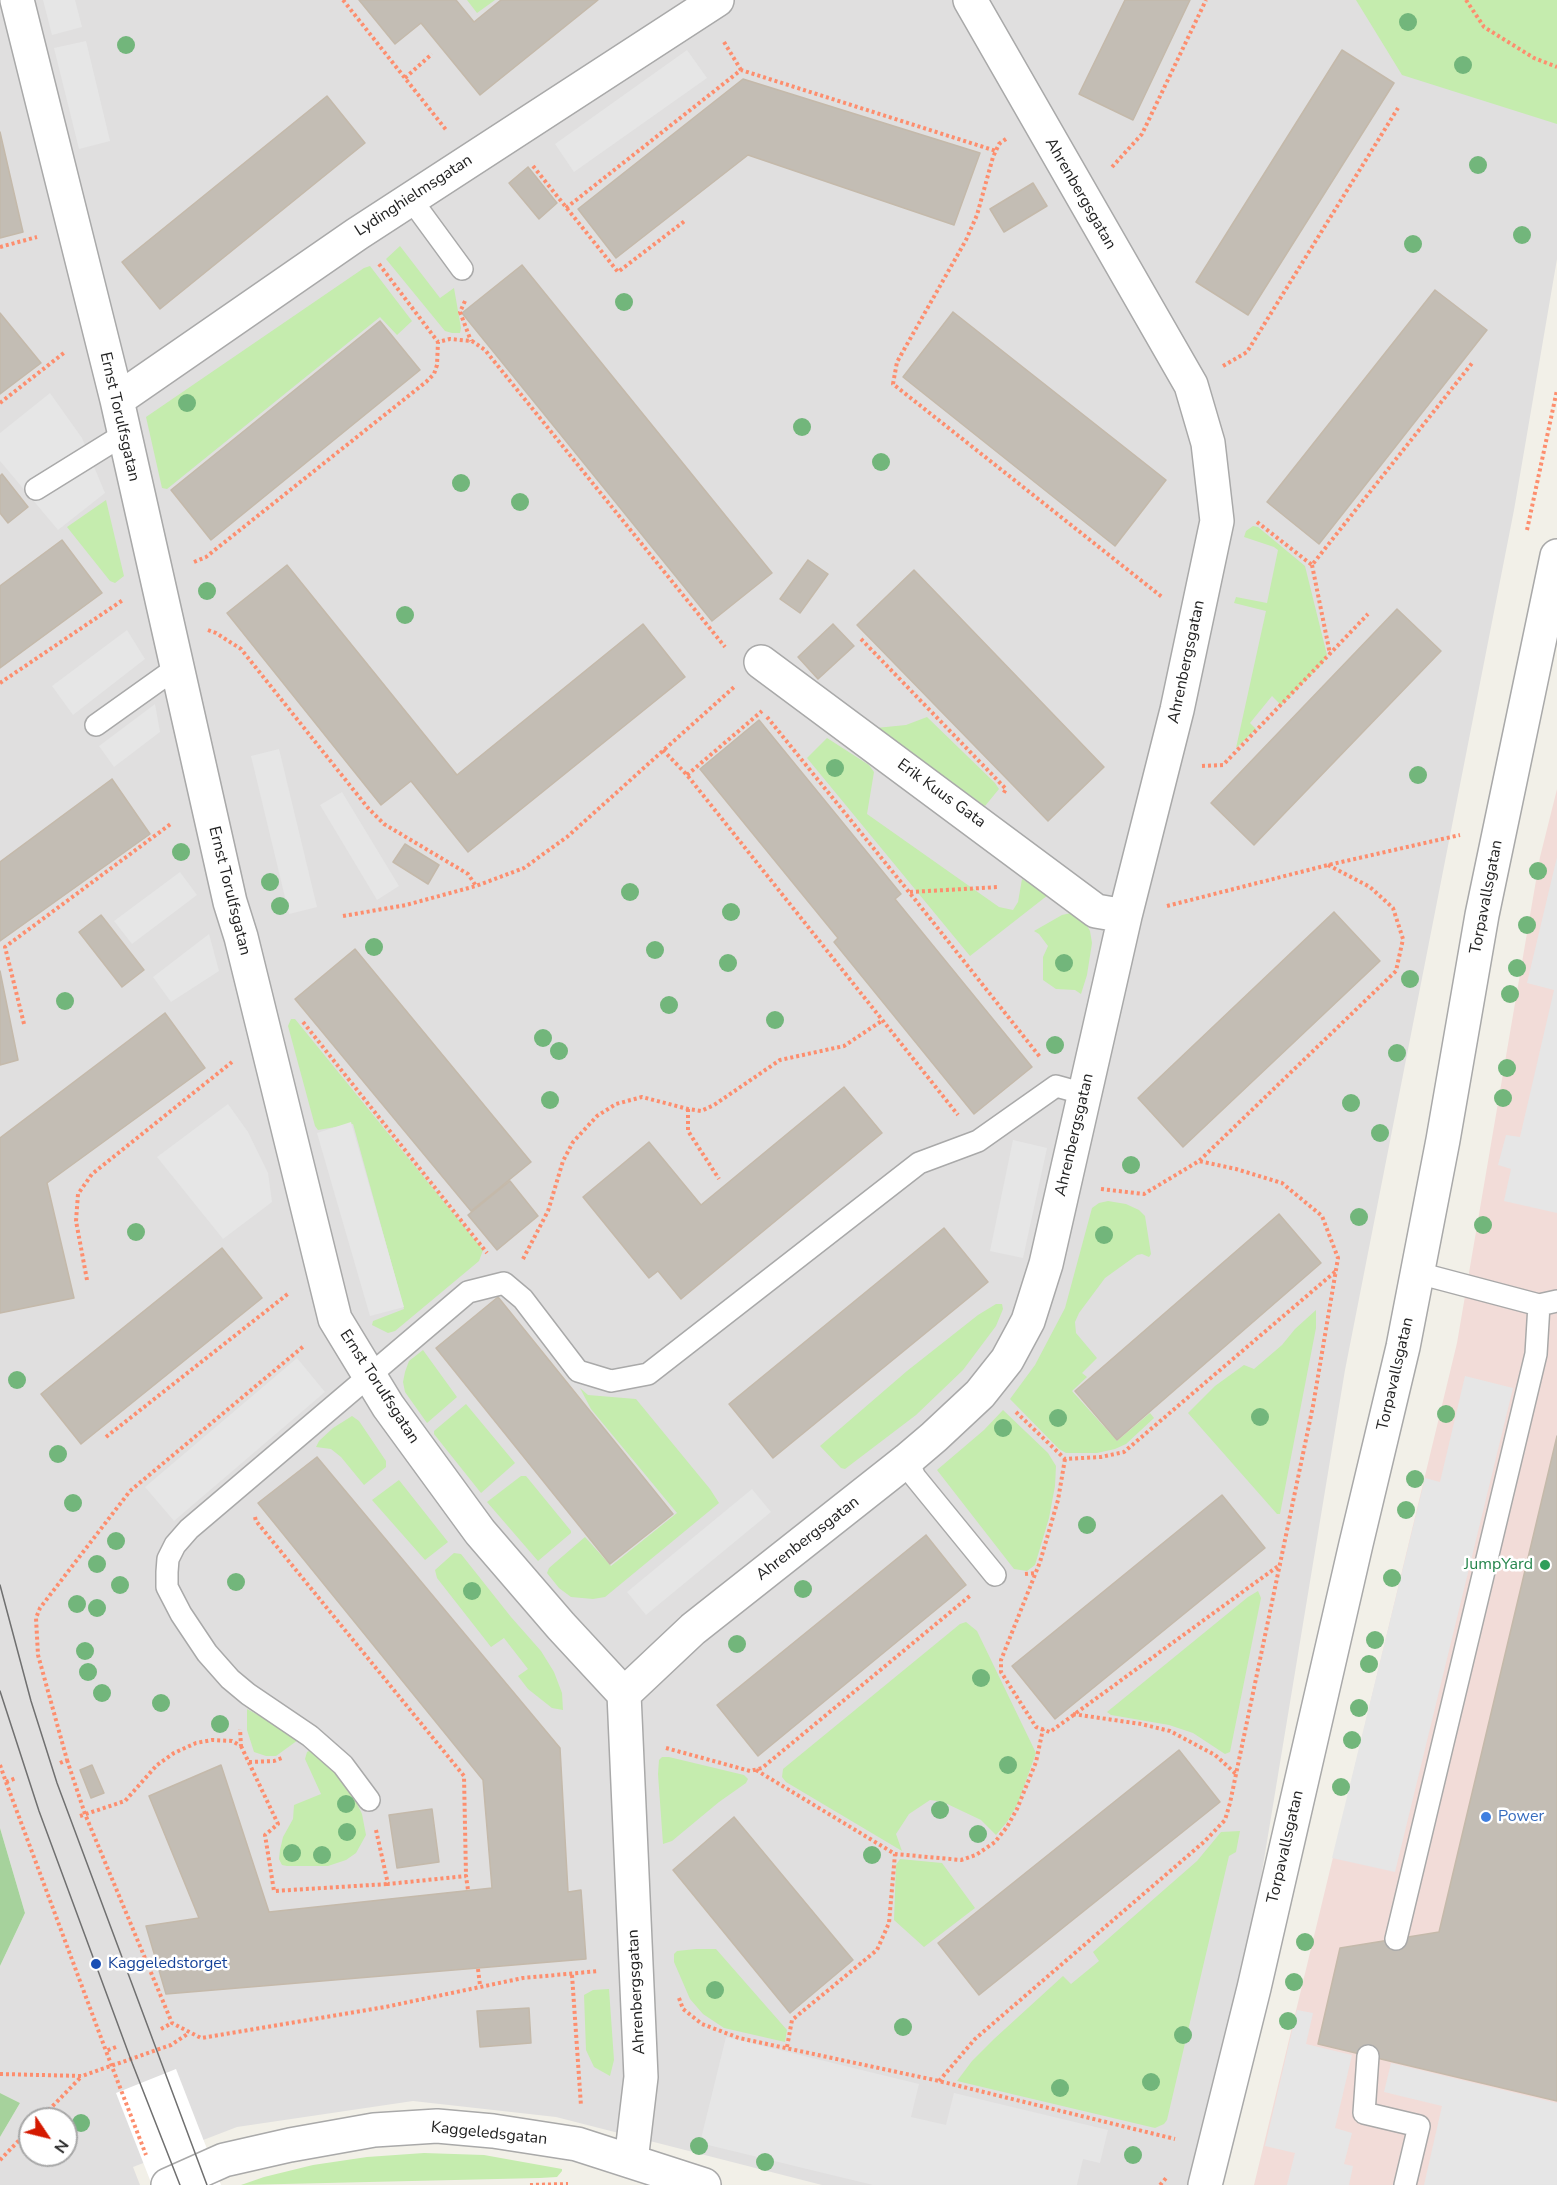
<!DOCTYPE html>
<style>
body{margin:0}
#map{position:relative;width:1557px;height:2185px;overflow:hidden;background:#f2f0e8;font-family:"Nunito Sans",sans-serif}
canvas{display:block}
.north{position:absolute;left:18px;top:2107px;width:60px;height:60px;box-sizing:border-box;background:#fff;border:2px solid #a7a7a7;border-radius:50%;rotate:125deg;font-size:16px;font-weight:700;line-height:24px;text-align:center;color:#222}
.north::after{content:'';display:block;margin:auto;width:21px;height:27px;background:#d41900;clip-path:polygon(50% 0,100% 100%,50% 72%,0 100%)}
</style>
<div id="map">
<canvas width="1557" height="2185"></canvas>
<div class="north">N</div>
</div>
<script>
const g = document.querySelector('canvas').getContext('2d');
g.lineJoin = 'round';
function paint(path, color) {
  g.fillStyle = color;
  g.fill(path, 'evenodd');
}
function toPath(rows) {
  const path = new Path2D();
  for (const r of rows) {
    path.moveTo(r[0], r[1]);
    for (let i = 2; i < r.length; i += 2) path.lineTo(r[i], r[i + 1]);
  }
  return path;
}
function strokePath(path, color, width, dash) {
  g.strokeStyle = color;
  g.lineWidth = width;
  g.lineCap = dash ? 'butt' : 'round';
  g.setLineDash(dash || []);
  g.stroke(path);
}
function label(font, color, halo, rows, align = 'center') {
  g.font = font + ' "Nunito Sans",sans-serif';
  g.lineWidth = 5;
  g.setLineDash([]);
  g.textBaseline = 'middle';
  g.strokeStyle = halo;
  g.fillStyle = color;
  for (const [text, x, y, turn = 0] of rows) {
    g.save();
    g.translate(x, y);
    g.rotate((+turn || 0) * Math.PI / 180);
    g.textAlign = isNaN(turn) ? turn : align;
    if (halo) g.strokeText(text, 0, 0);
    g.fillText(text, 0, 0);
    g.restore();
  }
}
paint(toPath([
 [0,0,1557,0,1557,259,1514,510,1345,1370,1254,1920,1196,2167,1187,2185,822,2185,556,2117,413,2101,237,2127,133,2167,140,2185,0,2185,0,2137,20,2103,0,2093,0,1966,25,1913,0,1828],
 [30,2119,66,2119,66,2155,30,2155]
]), '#e0dfdf');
paint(toPath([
 [1557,789,1557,2185,1254,2185,1457,1343,1540,857]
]), '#f2dcd8');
paint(toPath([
 [467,0,495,0,477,13],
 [1356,0,1557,0,1557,124,1402,75],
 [400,246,440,298,454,288,461,328,460,333,452,333,445,331,386,259],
 [370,266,412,321,397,335,380,317,167,489,162,488,146,417,364,268],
 [106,500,124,576,115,583,110,581,67,527],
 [1253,526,1258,527,1305,566,1327,655,1323,663,1281,705,1272,696,1250,723,1256,729,1236,748,1266,611,1234,603,1236,597,1267,603,1278,550,1274,547,1244,537,1246,531],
 [927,717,995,783,999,789,985,806,876,728,906,725],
 [827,738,869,765,874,772,867,814,999,907,1013,910,1018,902,1022,879,1048,895,970,956,807,758],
 [1071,913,1083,919,1090,931,1092,943,1087,975,1081,994,1075,990,1056,989,1043,980,1043,957,1048,946,1039,934,1034,931,1062,915],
 [291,1019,295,1019,483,1250,479,1261,395,1331,388,1333,372,1325,373,1321,404,1309,353,1124,318,1130,315,1126,288,1026],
 [1108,1201,1126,1204,1139,1210,1145,1216,1151,1254,1149,1257,1142,1254,1137,1255,1105,1278,1079,1313,1075,1322,1076,1333,1097,1358,1082,1373,1087,1377,1072,1391,1117,1441,1150,1413,1154,1418,1126,1444,1115,1449,1097,1453,1066,1453,1059,1449,1010,1399,1035,1365,1065,1308,1092,1208,1099,1203],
 [996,1304,1002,1304,1003,1309,996,1326,963,1370,916,1415,845,1469,841,1468,820,1446,907,1371,978,1315],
 [1316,1310,1316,1328,1280,1514,1277,1514,1188,1413,1215,1386,1244,1365,1254,1369,1282,1345,1295,1329],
 [423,1350,457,1397,427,1423,405,1392,403,1382,405,1372,409,1361],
 [580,1388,588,1395,636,1399,710,1489,719,1503,605,1597,593,1599,571,1597,559,1588,547,1573,549,1568,585,1537,611,1566,677,1513,591,1409],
 [466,1404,515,1463,481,1493,434,1434,434,1431],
 [1003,1410,1048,1453,1056,1466,1055,1486,1049,1518,1035,1565,1027,1571,1014,1569,937,1470,984,1430],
 [352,1416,359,1421,386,1461,386,1467,364,1485,341,1457,331,1449,316,1447,319,1441,333,1428],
 [521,1476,526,1476,571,1531,571,1533,538,1561,487,1502],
 [399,1480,448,1542,425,1560,372,1500],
 [454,1553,461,1554,511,1617,541,1651,554,1672,562,1693,563,1710,552,1708,528,1689,518,1676,528,1669,504,1638,491,1647,437,1578,435,1570],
 [1258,1591,1261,1598,1230,1752,1225,1754,1193,1733,1169,1725,1111,1715,1107,1712,1248,1597],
 [966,1622,977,1631,1036,1753,1018,1803,1007,1822,996,1835,981,1820,943,1802,930,1800,909,1814,896,1834,902,1851,786,1782,782,1777,783,1769,960,1624],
 [247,1709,298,1737,298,1740,276,1756,266,1756,254,1752,247,1730],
 [311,1750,328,1763,352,1793,362,1814,366,1835,356,1853,346,1860,328,1866,287,1866,282,1865,279,1859,280,1850,283,1837,293,1819,294,1805,321,1794,305,1759,307,1752],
 [662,1757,669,1757,744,1775,748,1779,746,1783,719,1802,672,1841,663,1844,658,1774,659,1760],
 [1240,1831,1236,1852,1229,1856,1167,2120,1164,2124,1155,2128,957,2081,972,2061,994,2039,1063,1976,1071,1984,1099,1961,1093,1952,1197,1861,1221,1832],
 [900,1859,942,1863,975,1908,924,1947,894,1920,896,1865],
 [696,1949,716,1949,787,2030,785,2042,724,2028,703,2014,690,1999,674,1962,674,1954,677,1951],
 [609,1989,614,2060,610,2076,594,2067,586,2050,584,1995,593,1990],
 [424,2153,484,2155,562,2169,562,2171,557,2177,540,2178,241,2185,264,2177,313,2165,367,2157]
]), '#c5ecae');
paint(toPath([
 [0,1828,25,1913,0,1966],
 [0,2093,20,2103,0,2137]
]), '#a6d29c');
paint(toPath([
 [43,0,75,0,82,27,52,35],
 [86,41,110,141,79,149,54,48],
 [687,50,707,78,574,172,555,144],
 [50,393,82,438,105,493,58,530,0,461,0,433],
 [127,630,145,659,73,715,52,686],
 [155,704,160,732,114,767,99,746],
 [279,749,317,907,289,914,251,756],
 [342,792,399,886,377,900,320,805],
 [1557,857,1557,1213,1504,1201,1511,1169,1498,1165,1506,1135,1520,1137,1554,990,1527,983],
 [180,872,197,895,132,944,114,921],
 [209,934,219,971,171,1002,153,977],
 [228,1104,248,1132,268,1173,272,1202,223,1239,157,1157],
 [351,1122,404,1307,370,1316,317,1133],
 [1013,1140,1047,1148,1023,1258,990,1251],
 [297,1358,325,1392,174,1521,145,1487],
 [1465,1376,1513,1388,1395,1872,1332,1858,1425,1478,1440,1482],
 [752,1489,771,1512,646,1615,627,1592],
 [1297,2010,1313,2013,1306,2044,1352,2055,1335,2128,1352,2133,1344,2164,1353,2166,1349,2185,1287,2185,1295,2153,1265,2146],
 [726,2037,919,2084,911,2117,946,2125,954,2093,1108,2130,1100,2163,1083,2159,1077,2185,873,2185,700,2143],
 [1391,2063,1557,2103,1557,2185,1424,2185,1442,2106,1384,2092]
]), '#e6e6e6');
paint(toPath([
 [176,2069,221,2185,152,2185,116,2093]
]), '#fff');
const building = toPath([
 [359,0,456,0,474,22,501,0,598,0,480,95,421,23,395,44,359,0],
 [1125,0,1190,0,1133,120,1079,94,1125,0],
 [1342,50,1394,83,1248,315,1196,282,1342,50],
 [743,79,980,153,954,225,748,155,616,258,578,209,743,79],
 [327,96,365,143,160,309,122,262,327,96],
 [0,132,23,232,0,238,0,132],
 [528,167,557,203,539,219,509,183,528,167],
 [1033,183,1047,206,1004,232,990,209,1033,183],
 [522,265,772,573,712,621,462,313,522,265],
 [1435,290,1487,330,1319,544,1267,502,1435,290],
 [953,312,1166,480,1115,546,903,377,953,312],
 [0,313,41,363,0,394,0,313],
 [380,321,420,370,211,540,171,490,380,321],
 [2,474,28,507,8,523,0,513,0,476,2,474],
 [62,540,102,593,0,668,0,586,62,540],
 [808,560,828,574,800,613,780,599,808,560],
 [287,565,457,775,643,624,685,677,468,852,411,781,381,805,227,613,287,565],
 [914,570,1104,767,1048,821,857,625,914,570],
 [1397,609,1441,651,1254,845,1211,803,1397,609],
 [833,624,854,646,818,679,798,657,833,624],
 [759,720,901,894,895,899,1032,1067,974,1114,834,942,838,938,700,769,759,720],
 [112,779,150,834,0,941,0,862,112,779],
 [405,844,439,865,428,884,393,862,405,844],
 [1334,912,1380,961,1183,1147,1138,1098,1334,912],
 [101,915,144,970,122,987,79,932,101,915],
 [355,949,531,1162,471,1211,295,999,355,949],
 [0,971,18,1060,0,1065,0,971],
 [165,1013,205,1068,47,1183,74,1298,0,1313,0,1138,165,1013],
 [844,1087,882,1133,681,1299,658,1271,649,1278,583,1197,649,1142,701,1205,844,1087],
 [510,1181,538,1216,497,1250,468,1215,510,1181],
 [1279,1214,1321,1263,1117,1440,1075,1391,1279,1214],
 [944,1228,988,1282,773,1458,729,1404,944,1228],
 [222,1248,262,1298,81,1444,41,1394,222,1248],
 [498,1297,673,1514,610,1564,436,1348,498,1297],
 [1557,1436,1557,2101,1318,2044,1340,1948,1439,1932,1557,1436],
 [317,1457,560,1748,568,1892,581,1890,586,1959,166,1994,146,1926,199,1918,149,1796,221,1765,269,1912,492,1888,483,1780,258,1503,317,1457],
 [1222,1495,1265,1548,1055,1719,1012,1666,1222,1495],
 [926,1535,966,1585,758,1756,717,1705,926,1535],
 [1179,1750,1220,1802,979,1995,938,1943,1179,1750],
 [92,1765,104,1793,91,1798,80,1770,92,1765],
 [432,1809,439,1862,397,1868,389,1815,432,1809],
 [734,1817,853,1960,790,2013,673,1870,734,1817],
 [529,2008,531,2043,480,2047,477,2011,529,2008]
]);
paint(building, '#c3bdb4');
strokePath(building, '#c4b9aa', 1.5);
const lane = toPath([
 [410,198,462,269],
 [36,489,123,435],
 [96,725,176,668],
 [1418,1273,1539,1305,1557,1301],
 [907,1460,915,1477,995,1575],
 [369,1800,343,1765,310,1736,248,1694,230,1679,207,1653,181,1614,167,1587,167,1572,168,1559,175,1545,189,1529,468,1292,504,1283,523,1299,578,1371,611,1381,648,1374,919,1163,978,1141,1056,1086,1085,1094],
 [1396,1939,1536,1354,1539,1305],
 [1368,2056,1364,2113,1419,2126,1405,2185]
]);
const street = toPath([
 [17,0,117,400,230,902,241,937,335,1319,388,1406,480,1532,561,1626,624,1694],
 [117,400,357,234,717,0],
 [761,662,1096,911,1125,916],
 [631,2161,641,2077,624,1694,693,1629,907,1460,934,1437,980,1394,1007,1360,1028,1321,1046,1264,1125,916,1177,710,1217,521,1208,443,1191,385,970,0],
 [168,2185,224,2160,290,2145,374,2130,437,2126,493,2131,577,2144,704,2185],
 [1205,2185,1254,1988,1356,1544,1403,1347,1443,1140,1482,915,1557,556]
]);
strokePath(lane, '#a9a9a9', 24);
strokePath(street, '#a9a9a9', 36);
strokePath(toPath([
 [343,0,447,131],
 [1466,0,1484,27,1534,58,1557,67],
 [724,42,741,70],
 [405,78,432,54],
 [1006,139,999,144,993,157,977,215,966,240,897,362,893,384,1162,597],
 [533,166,618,272,686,220],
 [1112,167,1142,134,1206,0],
 [566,208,741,70,996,151],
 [0,247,37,237],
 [379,264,438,342,450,339,472,341,485,350,725,647],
 [465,301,460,312,471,341],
 [1223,366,1247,352,1398,108],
 [0,403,65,352],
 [1257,522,1312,565,1473,362],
 [1527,530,1557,390],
 [194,562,206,557,426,382,434,374,437,365,438,342],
 [1312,565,1330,654],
 [208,630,216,633,241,649,368,808,384,824,468,874,476,886],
 [861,639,1006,789,1003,794],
 [0,683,123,600],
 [767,717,909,892,1040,1057],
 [663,750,687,775,958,1115],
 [1202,766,1223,765,1368,614],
 [687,775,762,711],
 [910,892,999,887],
 [1167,906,1328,865,1460,835],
 [343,916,406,905,476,886,524,868,567,837,734,687],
 [303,1022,487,1253],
 [24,1024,5,947,172,823],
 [688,1109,688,1131,719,1179],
 [1101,1189,1144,1194,1199,1161,1396,971,1403,939,1393,908,1370,887,1328,865],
 [523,1259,548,1211,563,1161,573,1142,597,1116,616,1104,642,1097,688,1109,701,1111,714,1105,780,1060,844,1046,883,1020],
 [87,1280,76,1221,78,1194,92,1174,232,1062],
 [1016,1412,1065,1459,1101,1457,1124,1452,1336,1271],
 [106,1437,289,1293],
 [1065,1459,1058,1500,1040,1562,1001,1660,1001,1672,1036,1727,1050,1732,1281,1564],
 [255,1517,256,1521,464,1776,466,1876],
 [1025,1574,1036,1573],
 [1073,1714,1141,1724,1170,1731,1215,1755,1236,1774],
 [241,1746,278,1824,265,1835,274,1891,388,1884],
 [666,1748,750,1771,762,1768,971,1595],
 [67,1760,85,1814,172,2023,201,2038,385,2007,523,1978,599,1971],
 [249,1762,274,1761,282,1758],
 [60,1763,67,1760,38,1655,36,1618,40,1608,130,1491,305,1345],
 [0,1765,6,1782,16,1778],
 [756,1770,895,1854,961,1860,976,1855,995,1842,1007,1827,1017,1809,1036,1762,1043,1729],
 [6,1782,106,2051],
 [80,1816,125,1801,157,1765,174,1753,196,1743,212,1740,232,1741,241,1746,240,1729],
 [376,1830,388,1884,466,1876,468,1890],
 [478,1969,480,1985],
 [572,1975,581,2106],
 [679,1998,683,2009,702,2024,739,2038,939,2081,1175,2139],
 [161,2029,172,2023],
 [116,2047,106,2051,146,2155],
 [787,2047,792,2020,877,1950,889,1923,895,1854],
 [0,2074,82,2076,171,2045,189,2033],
 [939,2081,975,2039,1205,1841,1225,1820,1230,1803,1313,1406,1338,1258,1322,1216,1282,1183,1236,1169,1199,1161],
 [40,2119,82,2076],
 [0,2160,30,2129],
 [530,2185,568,2184],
 [1160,2185,1167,2177]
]), '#fd8e6e', 4, [3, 3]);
strokePath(lane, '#fff', 21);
strokePath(street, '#fff', 33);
strokePath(toPath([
 [0,1585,31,1701,57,1783,207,2185],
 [0,1691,39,1811,131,2060,180,2185]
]), '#707070', 1.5);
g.fillStyle = '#72b67b';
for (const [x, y] of [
 [1408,22],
 [126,45],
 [1463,65],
 [1478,165],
 [1522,235],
 [1413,244],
 [624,302],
 [187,403],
 [802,427],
 [881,462],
 [461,483],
 [520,502],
 [207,591],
 [405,615],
 [835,768],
 [1418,775],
 [181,852],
 [1538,871],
 [270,882],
 [630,892],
 [280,906],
 [731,912],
 [1527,925],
 [374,947],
 [655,950],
 [728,963],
 [1064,963],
 [1517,968],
 [1410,979],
 [1510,994],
 [65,1001],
 [669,1005],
 [775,1020],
 [543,1038],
 [1055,1045],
 [559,1051],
 [1397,1053],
 [1507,1068],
 [1503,1098],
 [550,1100],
 [1351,1103],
 [1380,1133],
 [1131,1165],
 [1359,1217],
 [1483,1225],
 [136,1232],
 [1104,1235],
 [17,1380],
 [1446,1414],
 [1260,1417],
 [1058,1418],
 [1003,1428],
 [58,1454],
 [1415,1479],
 [73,1503],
 [1406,1510],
 [1087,1525],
 [116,1541],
 [97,1564],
 [1392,1578],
 [236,1582],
 [120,1585],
 [803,1589],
 [472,1591],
 [77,1604],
 [97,1608],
 [1375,1640],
 [737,1644],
 [85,1651],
 [1369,1664],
 [88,1672],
 [981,1678],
 [102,1693],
 [161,1703],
 [1359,1708],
 [220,1724],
 [1352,1740],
 [1008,1765],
 [1341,1787],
 [346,1804],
 [940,1810],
 [347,1832],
 [978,1834],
 [292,1853],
 [322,1855],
 [872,1855],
 [1305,1942],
 [1294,1982],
 [715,1990],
 [1288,2021],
 [903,2027],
 [1183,2035],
 [1151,2082],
 [1060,2088],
 [81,2123],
 [699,2146],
 [1133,2155],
 [765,2162]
]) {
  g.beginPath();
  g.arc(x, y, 9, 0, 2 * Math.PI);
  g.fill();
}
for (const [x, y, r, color] of [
 [1545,1565,6,"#2e9e5b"],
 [1486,1817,6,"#3f7fe0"],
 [96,1964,6,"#1a4fb4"]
]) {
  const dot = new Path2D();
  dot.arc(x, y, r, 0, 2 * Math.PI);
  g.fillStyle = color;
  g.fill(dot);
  strokePath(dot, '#fff', 2);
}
label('16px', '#222', '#fff', [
 ["Ahrenbergsgatan",1080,194,60],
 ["Lydinghielmsgatan",414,196,-33],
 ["Ernst Torulfsgatan",119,417,77],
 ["Ahrenbergsgatan",1187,662,-78],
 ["Erik Kuus Gata",941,794,36],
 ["Ernst Torulfsgatan",229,891,76],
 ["Torpavallsgatan",1487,897,-79],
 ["Ahrenbergsgatan",1075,1135,-77],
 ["Torpavallsgatan",1396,1374,-77],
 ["Ernst Torulfsgatan",379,1387,57],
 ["Ahrenbergsgatan",808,1539,-38],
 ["Torpavallsgatan",1286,1847,-77],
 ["Ahrenbergsgatan",637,1992,-93],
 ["Kaggeledsgatan",489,2134,6]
]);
label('16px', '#27864d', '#fff', [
 ["JumpYard",1533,1565]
], 'right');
label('16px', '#366cbe', '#fff', [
 ["Power",1498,1817]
], 'left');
label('16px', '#164399', '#fff', [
 ["Kaggeledstorget",108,1964]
], 'left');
</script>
